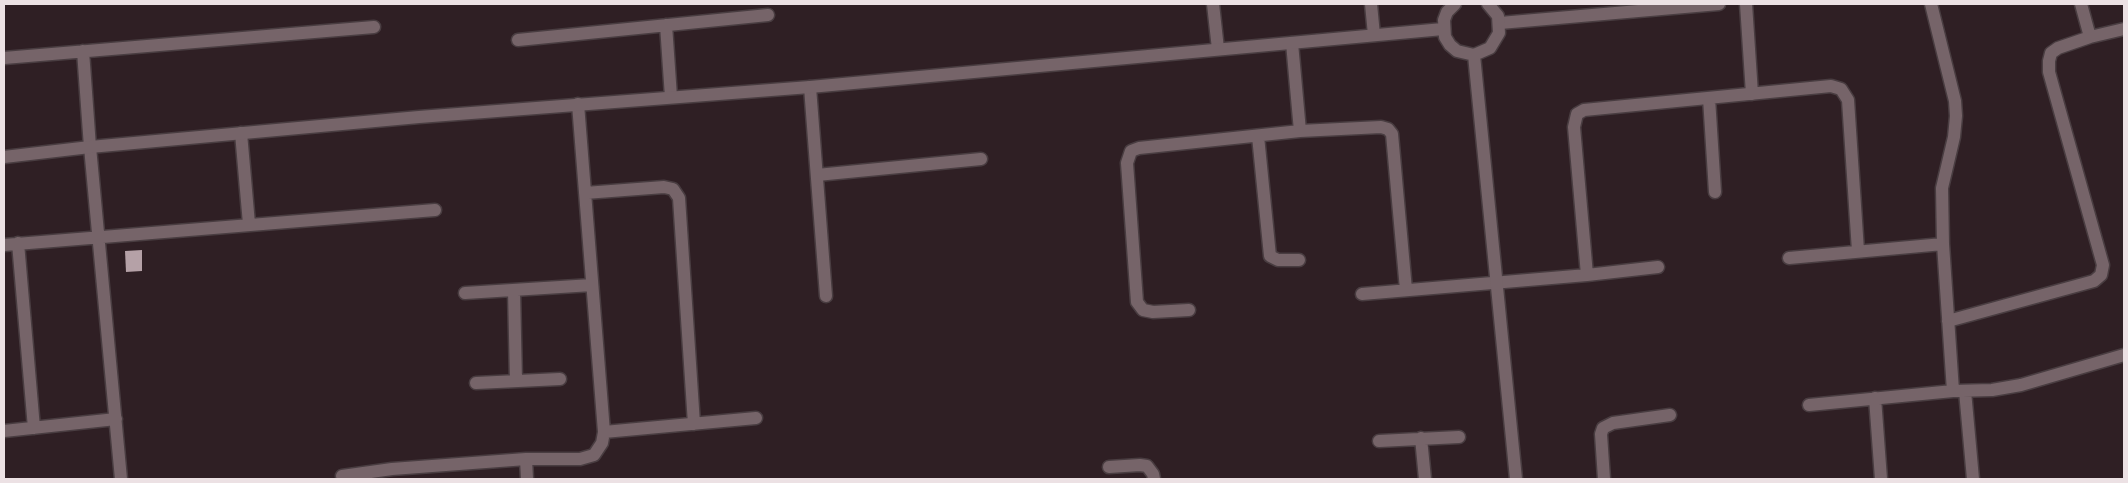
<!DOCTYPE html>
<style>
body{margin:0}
#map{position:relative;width:2128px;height:483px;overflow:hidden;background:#2f1f24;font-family:"Open Sans",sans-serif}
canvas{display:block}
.frame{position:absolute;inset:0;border:5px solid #ece1e4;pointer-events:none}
</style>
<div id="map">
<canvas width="2128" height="483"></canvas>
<div class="frame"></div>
</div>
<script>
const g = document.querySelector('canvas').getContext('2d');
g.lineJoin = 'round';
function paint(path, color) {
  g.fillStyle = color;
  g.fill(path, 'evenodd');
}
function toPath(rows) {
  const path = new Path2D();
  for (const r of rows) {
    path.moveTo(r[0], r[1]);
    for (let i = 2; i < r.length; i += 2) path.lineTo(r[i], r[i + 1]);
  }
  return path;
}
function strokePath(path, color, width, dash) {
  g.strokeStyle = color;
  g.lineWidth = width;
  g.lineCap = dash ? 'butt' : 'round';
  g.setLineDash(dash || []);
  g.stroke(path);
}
paint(toPath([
 [142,250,142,271,126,272,125,251]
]), '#b5a1a7');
const street = toPath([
 [1213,4,1218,49],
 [1371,4,1374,35],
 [1746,4,1752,94],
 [1931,4,1955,101,1956,116,1954,137,1942,188,1943,244],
 [2081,4,2090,37],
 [1500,23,1719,4],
 [666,25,671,97],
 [518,40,768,15],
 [1292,43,1300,131],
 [83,51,90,147,121,479],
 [4,58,374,27],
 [810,87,826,296],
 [1709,98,1715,192],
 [241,133,249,224],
 [1258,136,1270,256,1278,260,1299,260],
 [817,175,981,159],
 [585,193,664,187,673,189,679,198,694,424],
 [18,243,34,428],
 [4,245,435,210],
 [1789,258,1943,244,1953,391],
 [1587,275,1574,127,1577,114,1584,110,1831,86,1841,89,1848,100,1858,251],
 [514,291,516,381],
 [465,293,592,285],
 [1362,294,1587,275,1658,267],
 [1189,310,1153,312,1143,310,1137,302,1127,163,1131,151,1139,148,1300,131,1381,127,1388,129,1392,134,1406,290],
 [1948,321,2094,281,2101,275,2103,265,2049,72,2049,61,2051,53,2058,48,2090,37,2124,29],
 [476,383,560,379],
 [1965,391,1973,479],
 [1875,398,1881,479],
 [1809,405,1953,391,1992,390,2021,385,2124,355],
 [4,431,116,419],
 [604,432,756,418],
 [1421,438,1425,479],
 [1379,441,1459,437],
 [526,459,527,479],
 [1109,467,1140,465,1147,466,1153,474,1154,479],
 [342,476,392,469,526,459,580,459,594,455,602,443,604,432,578,104],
 [1604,479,1601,434,1603,428,1613,423,1670,415]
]);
const secondary = toPath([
 [1455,4,1447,12,1444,20,1445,37,1450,45,1457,51,1474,55,1490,48,1499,33,1498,16,1488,4],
 [1474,55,1516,479],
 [4,157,90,147,419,117,810,87,1443,29]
]);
strokePath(street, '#493d41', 15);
strokePath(secondary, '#493d41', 15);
strokePath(street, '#766469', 12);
strokePath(secondary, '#766469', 12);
</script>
